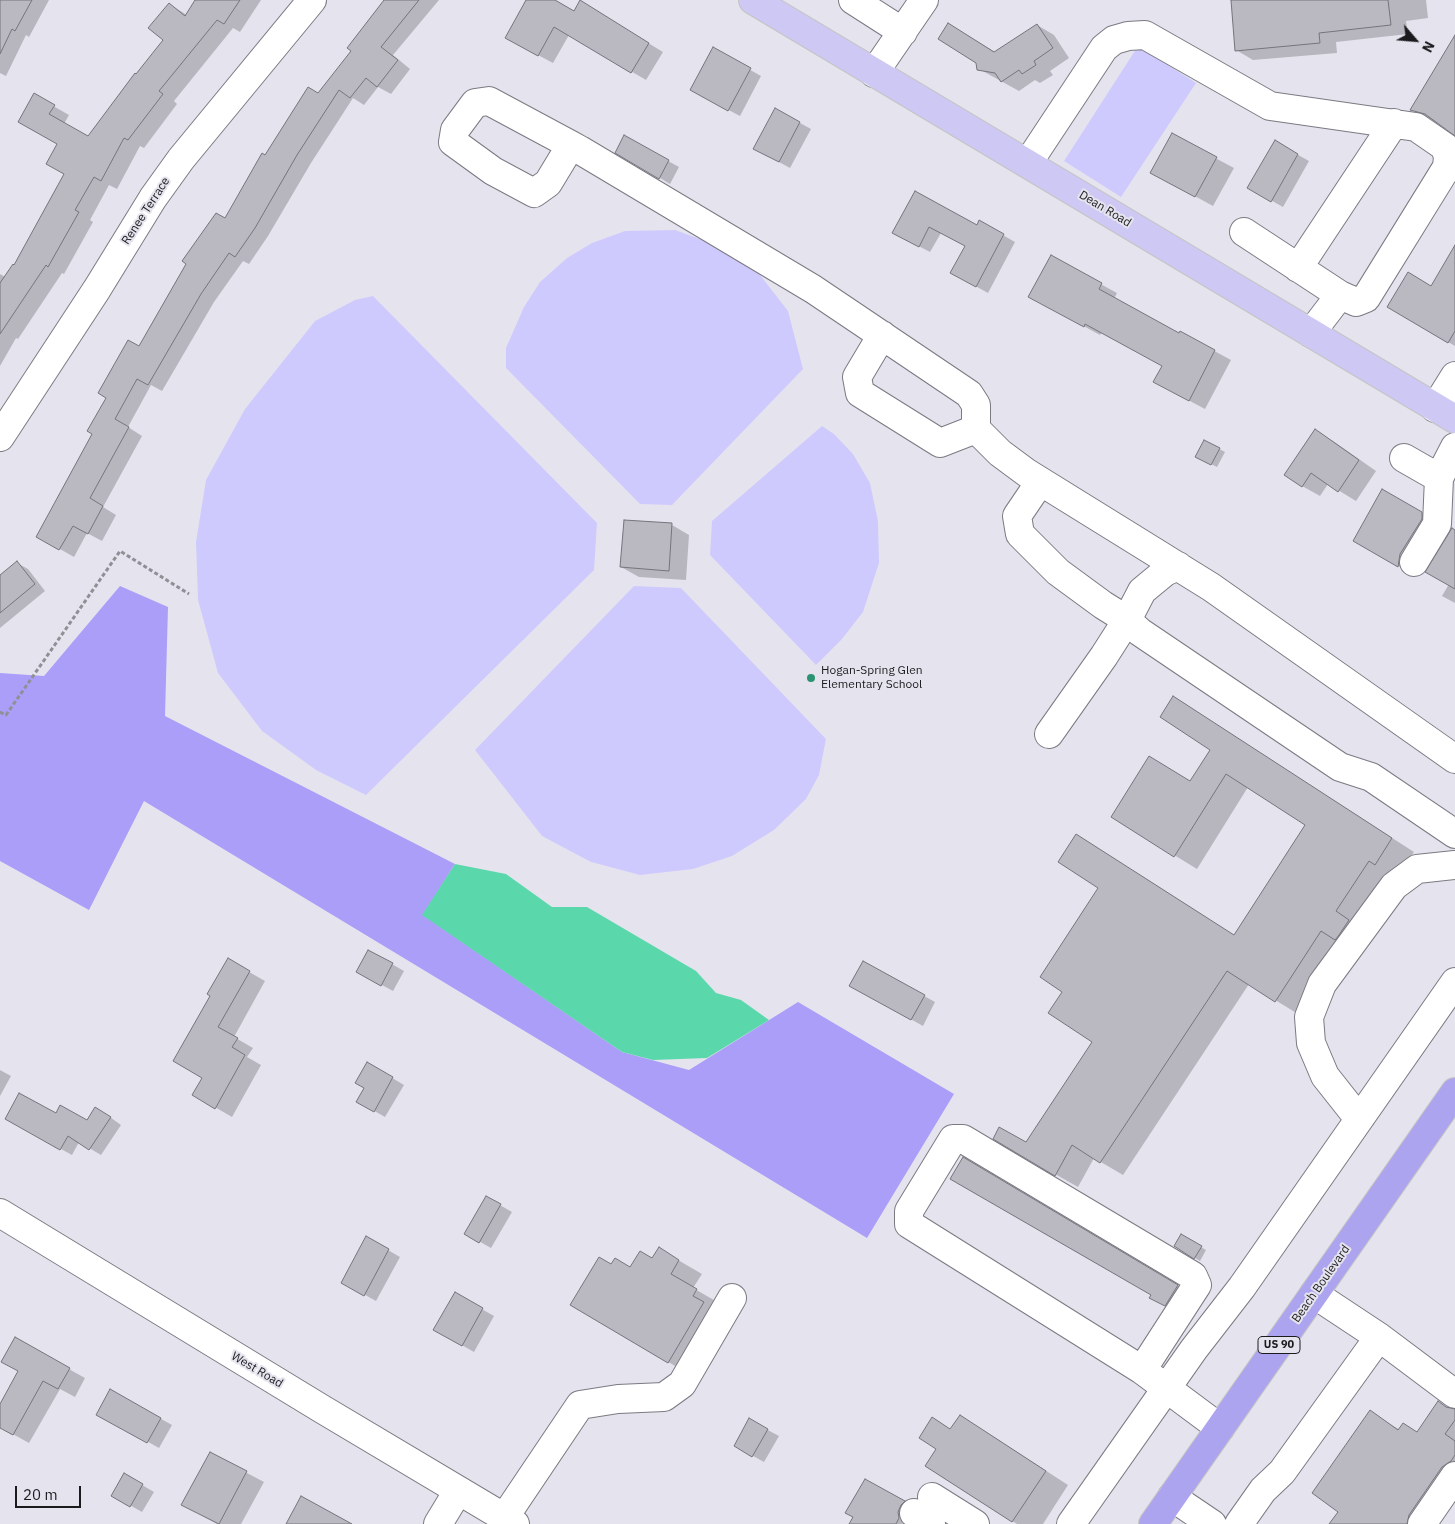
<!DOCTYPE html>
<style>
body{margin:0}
#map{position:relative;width:1455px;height:1524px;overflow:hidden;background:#e5e4ee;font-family:"IBM Plex Sans",sans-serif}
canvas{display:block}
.north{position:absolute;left:1390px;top:15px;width:50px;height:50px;-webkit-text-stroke:4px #e5e4ee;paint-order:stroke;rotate:117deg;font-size:14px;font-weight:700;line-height:20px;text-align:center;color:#1b1b1e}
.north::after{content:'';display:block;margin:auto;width:18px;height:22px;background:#1b1b1e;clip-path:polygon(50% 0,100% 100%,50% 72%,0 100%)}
.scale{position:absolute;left:15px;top:1486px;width:66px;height:22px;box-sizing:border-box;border:2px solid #1b1b1e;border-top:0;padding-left:6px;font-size:15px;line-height:18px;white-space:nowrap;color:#1b1b1e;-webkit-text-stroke:4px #e5e4ee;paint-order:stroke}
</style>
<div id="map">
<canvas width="1455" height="1524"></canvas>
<div class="north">N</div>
<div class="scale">20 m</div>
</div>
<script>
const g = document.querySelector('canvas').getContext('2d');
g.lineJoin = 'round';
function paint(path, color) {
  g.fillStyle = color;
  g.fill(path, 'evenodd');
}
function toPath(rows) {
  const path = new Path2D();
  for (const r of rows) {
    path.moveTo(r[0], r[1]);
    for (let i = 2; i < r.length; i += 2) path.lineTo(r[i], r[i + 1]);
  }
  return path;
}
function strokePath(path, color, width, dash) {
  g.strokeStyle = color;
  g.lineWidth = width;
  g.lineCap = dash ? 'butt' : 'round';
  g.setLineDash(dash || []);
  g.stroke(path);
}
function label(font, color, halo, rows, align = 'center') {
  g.font = font + ' "IBM Plex Sans",sans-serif';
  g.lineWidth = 4;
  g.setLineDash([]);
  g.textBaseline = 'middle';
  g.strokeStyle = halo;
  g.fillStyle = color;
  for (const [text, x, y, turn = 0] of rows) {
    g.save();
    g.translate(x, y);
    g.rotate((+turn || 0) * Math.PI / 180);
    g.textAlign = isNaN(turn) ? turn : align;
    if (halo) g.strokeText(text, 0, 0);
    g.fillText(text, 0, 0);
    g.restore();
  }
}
paint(toPath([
 [1138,46,1196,83,1121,197,1064,161],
 [675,230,719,246,757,271,788,311,803,369,672,505,640,504,506,368,506,348,524,307,540,282,567,258,592,243,625,231],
 [373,296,597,523,594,570,366,795,316,770,262,731,218,673,198,600,196,542,206,480,245,409,315,321,355,300],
 [822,426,834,434,853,454,870,483,878,521,879,563,863,612,842,639,816,665,710,555,712,521],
 [634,586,681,588,826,739,819,775,806,799,774,830,732,856,693,869,640,875,591,862,542,836,475,750]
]), '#cfcafd');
paint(toPath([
 [120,586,168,607,165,716,455,864,423,915,622,1052,689,1070,798,1002,954,1094,867,1238,144,801,89,910,0,861,0,673,44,676]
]), '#ab9ef8');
paint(toPath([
 [455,864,506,874,552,907,587,907,696,971,716,993,741,1000,769,1020,707,1058,653,1060,622,1052,422,915]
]), '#5bd8ab');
paint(toPath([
 [0,0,49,0,29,37,26,35,6,76,0,73],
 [196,0,261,0,240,32,233,28,174,101,177,104,144,148,140,146,117,189,109,185,90,220,93,222,64,274,62,273,18,339,16,338,0,366,0,274,5,277,15,266,66,174,59,144,34,95,69,115,64,124,88,137,165,40,169,4,187,15],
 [385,0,439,0,393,55,410,69,391,94,378,87,364,105,353,98,311,163,268,236,249,264,243,261,214,302,162,391,151,385,128,427,142,436,103,507,116,515,102,541,87,533,74,557,37,536,139,347,266,157,319,95,353,51],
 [527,0,552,0,574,12,595,11,663,52,646,80,569,35,553,63,521,46],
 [1254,0,1426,0,1428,18,1406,21,1408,34,1336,42,1337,53,1253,60,1236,50],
 [949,24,995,52,1037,25,1054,35,1069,58,1050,71,1053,75,1040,83,1035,80,1019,91,979,69,977,62],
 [1455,38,1455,134,1443,125,1436,123,1413,110],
 [713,49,761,76,740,116,702,96],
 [800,123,811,129,790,168,766,155],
 [1172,135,1234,168,1213,206,1169,182],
 [625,137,679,167,670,184,617,152],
 [1275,142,1309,161,1283,207,1249,188],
 [915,193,977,226,980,222,1015,242,988,293,952,273,966,246,941,233,930,252,905,239],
 [1455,248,1455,346,1388,306,1432,287],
 [1051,257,1117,293,1114,299,1180,335,1181,333,1231,360,1205,409,1171,391,1163,366,1102,332,1100,335,1045,305],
 [1316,431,1333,441,1376,471,1356,501,1328,484,1320,496,1302,486],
 [1205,441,1225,452,1217,467,1197,457],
 [1383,491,1439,523,1418,564,1416,576,1354,541],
 [672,525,689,535,686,580,639,577,621,567],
 [1455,532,1455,603,1442,596,1449,584],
 [17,563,28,569,45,591,0,628,0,577],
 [1174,698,1414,852,1398,877,1298,1014,1249,984,1123,1175,1094,1158,1078,1187,1055,1174,1026,1144,1094,1041,1064,991,1100,887,1077,835,1235,936,1307,825,1248,787,1197,869,1112,817,1191,782,1212,749],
 [369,951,404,971,393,991,369,978],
 [228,960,265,981,234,1037,253,1048,247,1057,261,1065,232,1117,194,1095,204,1077,212,995],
 [863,962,935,1002,923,1026,862,992],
 [367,1063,404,1085,385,1117,357,1101,365,1087],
 [0,1070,11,1076,0,1096],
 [57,1114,88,1122,107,1115,121,1125,101,1155,79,1142,72,1155,6,1119],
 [964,1159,1194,1296,1182,1315,1151,1297,1152,1295],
 [486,1197,512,1212,491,1248,466,1234],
 [1182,1236,1206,1250,1200,1261,1176,1246],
 [367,1238,400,1257,376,1301,342,1282],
 [659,1249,702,1274,693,1288,719,1303,692,1376,572,1305,612,1266,631,1269,653,1259],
 [455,1294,494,1316,474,1352,435,1330],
 [15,1339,85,1378,75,1397,60,1389,29,1443,0,1427,0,1406,19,1371],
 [111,1391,172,1425,159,1448,98,1414],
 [1439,1403,1453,1411,1455,1410,1455,1495,1435,1524,1344,1524,1340,1511,1370,1412,1400,1430,1418,1433],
 [749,1420,779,1436,764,1462,735,1446],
 [951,1430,983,1430,1068,1485,1043,1524,1017,1524,927,1466],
 [211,1454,264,1482,241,1524,217,1524,183,1505],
 [125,1475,154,1492,142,1512,112,1495],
 [865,1480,920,1511,915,1524,851,1524,855,1517]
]), '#0003');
const building = toPath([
 [0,0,32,0,15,31,12,29,0,54,0,0],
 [195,0,240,0,224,24,217,20,159,91,163,94,128,140,124,138,101,181,94,177,75,210,79,212,48,267,46,265,0,334,0,283,13,264,14,265,64,174,46,164,57,144,18,122,34,93,55,105,49,114,88,136,135,73,136,74,163,40,148,28,169,3,185,16,195,0],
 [384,0,419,0,381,47,398,60,377,87,366,78,350,98,339,90,297,155,255,228,235,257,229,253,201,294,148,385,137,379,115,419,129,427,90,498,103,506,88,534,73,526,59,550,36,537,92,434,87,431,106,398,98,393,128,340,139,346,186,264,182,261,216,213,225,218,262,153,265,155,308,87,318,93,351,51,347,48,384,0],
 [526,0,555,0,574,11,580,0,649,43,631,73,554,27,538,56,505,38,526,0],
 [1231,0,1388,0,1391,25,1319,33,1320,43,1235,51,1231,0],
 [948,23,994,52,1037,24,1053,48,1034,61,1036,65,1022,74,1019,70,1001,82,995,73,977,70,976,63,938,39,948,23],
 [1455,35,1455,136,1425,114,1410,110,1455,35],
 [713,47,751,68,728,111,690,90,713,47],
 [775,108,800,122,779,162,753,149,775,108],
 [1172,133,1217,157,1195,197,1150,173,1172,133],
 [624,135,669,160,659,179,615,153,624,135],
 [1275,140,1298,154,1271,202,1247,188,1275,140],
 [915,191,977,225,979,220,1004,234,976,287,950,273,965,246,929,227,919,247,892,233,915,191],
 [1455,245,1455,331,1448,343,1387,307,1408,272,1431,286,1455,245],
 [1051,255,1102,283,1099,289,1179,333,1180,331,1215,350,1189,401,1153,382,1162,366,1085,324,1084,327,1028,297,1051,255],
 [1315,429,1359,460,1338,492,1311,473,1302,487,1284,475,1315,429],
 [1204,440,1220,448,1211,465,1195,457,1204,440],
 [1382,489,1422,512,1422,519,1400,554,1398,567,1353,541,1382,489],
 [624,520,672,523,669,571,620,567,624,520],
 [1452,528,1455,530,1455,589,1425,572,1452,528],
 [17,561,35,584,0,613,0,575,17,561],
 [1173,696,1392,838,1375,865,1369,861,1336,911,1349,920,1339,935,1335,940,1321,931,1275,1002,1227,971,1100,1163,1072,1145,1055,1176,993,1139,999,1127,1026,1142,1092,1042,1048,1013,1062,992,1040,977,1098,888,1058,862,1076,834,1234,935,1305,825,1226,774,1174,857,1111,817,1149,756,1190,781,1210,750,1160,717,1173,696],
 [368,950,393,963,381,986,356,972,368,950],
 [228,958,250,971,218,1027,238,1038,232,1047,245,1055,215,1109,192,1095,202,1078,173,1061,210,996,207,994,228,958],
 [863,961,925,995,911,1020,849,986,863,961],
 [367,1062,393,1077,374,1112,356,1102,364,1088,355,1083,367,1062],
 [19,1093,56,1113,60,1105,87,1120,95,1107,111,1117,89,1150,68,1136,60,1150,5,1119,19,1093],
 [963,1157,1178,1285,1165,1306,1149,1298,1151,1295,950,1179,963,1157],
 [486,1196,501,1204,479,1243,464,1234,486,1196],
 [1181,1234,1202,1246,1194,1259,1174,1246,1181,1234],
 [366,1236,389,1249,364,1296,341,1283,366,1236],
 [659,1247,679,1260,671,1274,697,1289,693,1296,704,1302,668,1363,570,1305,599,1257,611,1264,615,1258,630,1267,640,1251,652,1258,659,1247],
 [455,1292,483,1308,462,1346,433,1330,455,1292],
 [15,1337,70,1368,58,1389,43,1381,13,1435,0,1428,0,1404,18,1371,1,1362,15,1337],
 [110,1389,161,1418,147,1443,96,1415,110,1389],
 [1438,1401,1446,1407,1455,1409,1455,1420,1445,1434,1455,1441,1455,1455,1451,1461,1442,1467,1409,1515,1407,1524,1329,1524,1338,1512,1312,1493,1370,1410,1398,1430,1403,1423,1417,1432,1438,1401],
 [960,1415,1046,1471,1012,1522,925,1466,936,1449,919,1438,932,1417,950,1429,960,1415],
 [749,1418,768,1429,752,1457,734,1446,749,1418],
 [210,1452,247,1471,219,1524,181,1505,210,1452],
 [124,1473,143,1484,130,1507,111,1496,124,1473],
 [865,1479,905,1501,901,1505,898,1512,899,1518,896,1524,849,1524,853,1517,845,1513,865,1479],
 [301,1496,352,1524,286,1524,301,1496]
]);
paint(building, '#bab9c2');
strokePath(building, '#74747c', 1);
const minor = toPath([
 [853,0,903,32],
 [874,73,924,0],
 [571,145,548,183,534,193,493,171,453,142,455,130,475,103,489,101,571,145,580,150,813,289,969,394,976,405,976,429,1000,453,1027,473,1211,587,1455,759],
 [1028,163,1104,48,1114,40,1128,36,1145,35,1270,106,1416,127,1445,147,1448,157,1447,167,1366,298,1356,302,1340,295,1244,232],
 [1298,268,1394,123],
 [1311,333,1340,295],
 [882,335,857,377,860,393,940,443,976,429],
 [1435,408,1455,376],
 [0,437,97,289,153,198,181,159,312,0],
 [1404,458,1439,478],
 [1040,482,1017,516,1020,534,1058,572,1103,605,1127,620,1140,632,1340,767,1371,777,1455,834],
 [1414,562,1437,524,1439,478,1455,447],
 [1049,734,1104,656,1127,620,1142,591,1165,572,1178,566],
 [1359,1119,1325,1076,1311,1043,1309,1017,1322,984,1394,886,1417,869,1455,865],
 [0,1213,322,1409,515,1524],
 [1314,1294,1379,1337,1455,1394],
 [1142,1370,1197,1285,1193,1276,963,1139,953,1139,909,1211,909,1224,1142,1370,1220,1428],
 [932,1497,975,1524],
 [1172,1497,1212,1524],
 [914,1513,931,1524],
 [504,1518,580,1405,618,1399,664,1397,682,1384,732,1298],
 [438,1524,458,1491],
 [1071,1524,1194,1349,1242,1287,1455,982],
 [1239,1524,1263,1490,1282,1472,1379,1337],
 [1422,1524,1455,1476]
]);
const major = toPath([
 [753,0,1455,419]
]);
const highway = toPath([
 [1153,1524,1455,1092]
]);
strokePath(minor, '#7b7a83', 30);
strokePath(major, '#c4c4c4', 30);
strokePath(highway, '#c4c4c4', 30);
strokePath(toPath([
 [0,712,6,715,120,551,189,594]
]), '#908f96', 3, [4, 2.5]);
strokePath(minor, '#fff', 28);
strokePath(major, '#cec8f5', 28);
strokePath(highway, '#ada4ef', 28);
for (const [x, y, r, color] of [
 [811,678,5,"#2b9371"]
]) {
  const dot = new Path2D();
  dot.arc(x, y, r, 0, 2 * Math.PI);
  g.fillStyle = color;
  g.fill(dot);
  strokePath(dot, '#e5e4ee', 2);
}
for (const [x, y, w] of [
 [1279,1345,42]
]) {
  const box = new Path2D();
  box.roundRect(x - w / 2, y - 8.5, w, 17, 4);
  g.fillStyle = '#e5e4ee';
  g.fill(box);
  strokePath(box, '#1b1b1e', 1);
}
label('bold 11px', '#1b1b1e', null, [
 ["US 90",1279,1345]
]);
label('12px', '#1b1b1e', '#e5e4ee', [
 ["Dean Road",1105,209,31],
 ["Renee Terrace",146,211,-57],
 ["Beach Boulevard",1321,1284,-55],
 ["West Road",257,1370,31]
]);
label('12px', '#1b1b1e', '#e5e4ee', [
 ["Hogan-Spring Glen",821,671],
 ["Elementary School",821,685]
], 'left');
</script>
